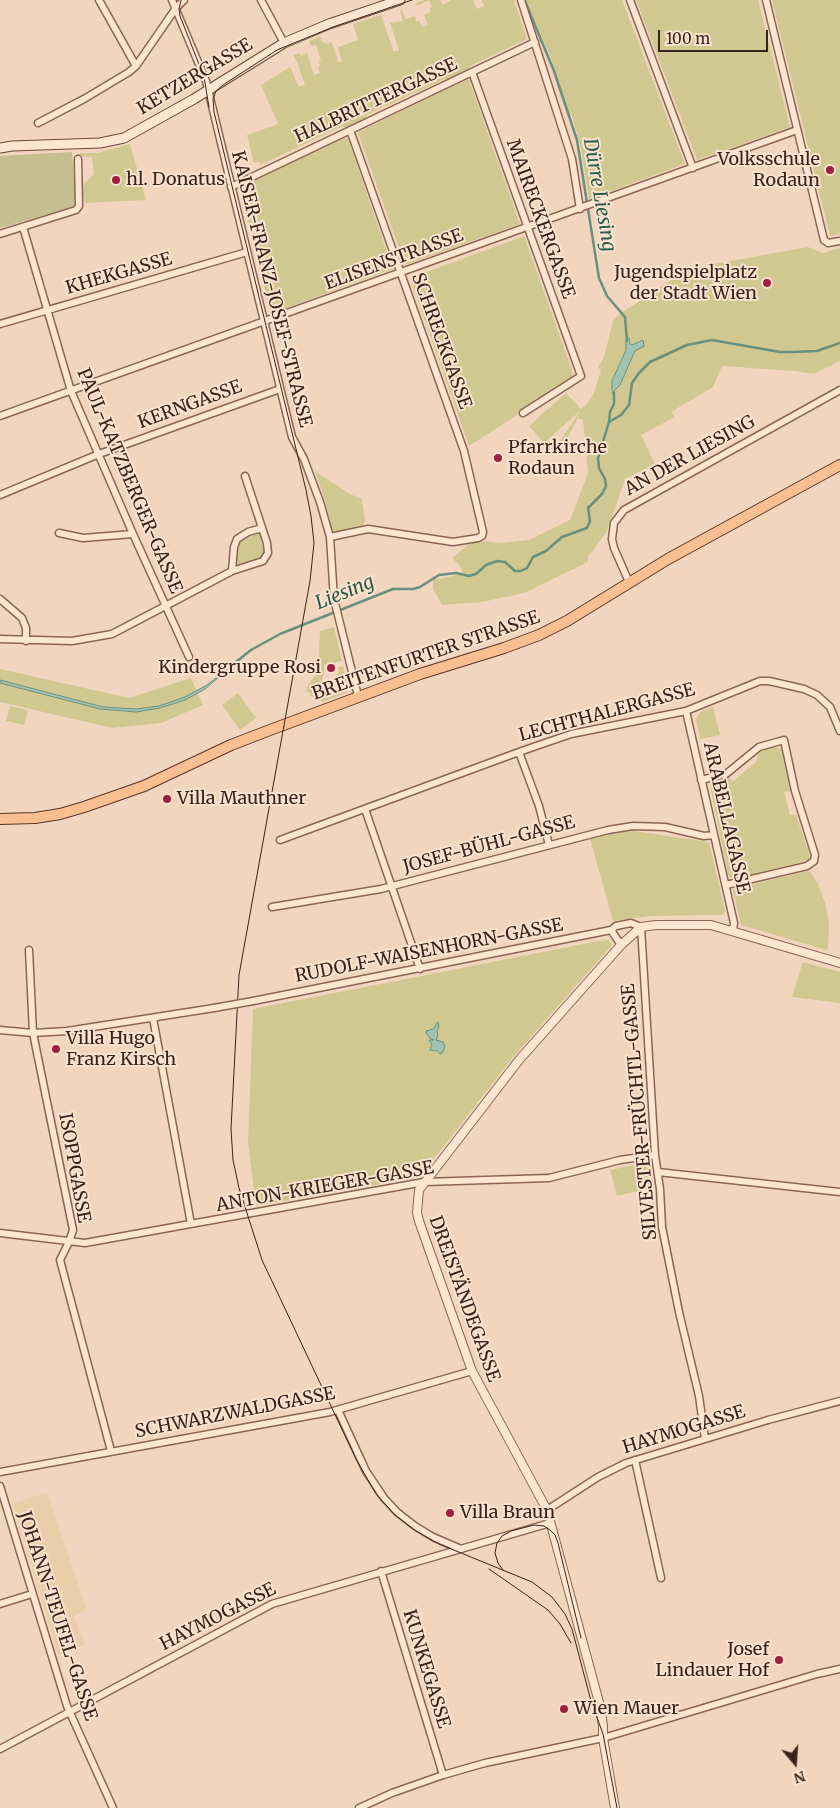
<!DOCTYPE html>
<meta charset="utf-8">
<style>
body{margin:0}
#map{position:relative;width:840px;height:1808px;overflow:hidden;background:#f2d5be;font-family:Merriweather,serif}
canvas{display:block}
.north{position:absolute;left:770px;top:1738px;width:50px;height:50px;-webkit-text-stroke:4px #f9e2ce;paint-order:stroke;rotate:162deg;font-size:14px;font-weight:700;line-height:20px;text-align:center;color:#39221b}
.north::after{content:'';display:block;margin:auto;width:18px;height:22px;background:#39221b;clip-path:polygon(50% 0,100% 100%,50% 72%,0 100%)}
.scale{position:absolute;left:658px;top:30px;width:110px;height:22px;box-sizing:border-box;border:2px solid #39221b;border-top:0;padding-left:6px;font-size:15px;line-height:18px;white-space:nowrap;color:#39221b;-webkit-text-stroke:4px #f9e2ce;paint-order:stroke}
</style>
<div id="map">
<canvas width="840" height="1808"></canvas>
<div class="north">N</div>
<div class="scale">100 m</div>
</div>
<script>
const g = document.querySelector('canvas').getContext('2d');
g.lineJoin = 'round';
function paint(path, color) {
  g.fillStyle = color;
  g.fill(path, 'evenodd');
}
function toPath(rows) {
  const path = new Path2D();
  for (const r of rows) {
    path.moveTo(r[0], r[1]);
    for (let i = 2; i < r.length; i += 2) path.lineTo(r[i], r[i + 1]);
  }
  return path;
}
function strokePath(path, color, width, dash) {
  g.strokeStyle = color;
  g.lineWidth = width;
  g.lineCap = dash ? 'butt' : 'round';
  g.setLineDash(dash || []);
  g.stroke(path);
}
function label(font, color, halo, rows, align = 'center') {
  g.font = font + ' Merriweather,serif';
  g.lineWidth = 4;
  g.setLineDash([]);
  g.textBaseline = 'middle';
  g.strokeStyle = halo;
  g.fillStyle = color;
  for (const [text, x, y, turn = 0] of rows) {
    g.save();
    g.translate(x, y);
    g.rotate((+turn || 0) * Math.PI / 180);
    g.textAlign = isNaN(turn) ? turn : align;
    if (halo) g.strokeText(text, 0, 0);
    g.fillText(text, 0, 0);
    g.restore();
  }
}
paint(toPath([
 [47,1493,87,1610,74,1616,85,1645,58,1654,13,1503]
]), '#e8cfaa');
paint(toPath([
 [424,0,440,0,443,5,451,0,473,0,477,9,484,6,481,0,514,0,527,39,470,66,471,70,447,82,445,79,366,115,367,120,345,129,343,126,260,165,258,161,254,163,247,135,278,124,261,85,290,67,299,87,305,84,299,69,300,68,293,55,300,53,301,56,307,53,314,75,320,73,318,67,320,66,319,61,321,60,316,45,311,46,309,41,320,36,323,43,325,42,326,44,332,42,338,62,342,62,338,47,358,40,353,24,381,15,394,52,399,50,390,23,403,21,400,10,401,9,406,19,415,16,416,21,419,21,423,27,428,25,424,15,431,12,430,8,432,7,429,0,417,6,416,3],
 [526,0,622,0,685,164,589,199,580,144,572,116,567,108,552,61],
 [636,0,758,0,790,127,697,160],
 [772,0,840,0,840,234,830,236],
 [466,80,469,80,520,224,405,265,358,133,360,131],
 [344,138,348,139,393,269,272,313,270,312,240,186],
 [130,144,146,200,85,203,81,187,94,174,92,157,80,156,80,153,97,153],
 [524,236,573,373,572,377,521,409,522,412,469,446,410,278],
 [808,247,823,253,840,248,840,361,814,374,794,371,722,366,713,387,671,412,675,417,641,435,655,464,625,479,607,531,588,557,588,562,524,593,482,602,442,605,433,589,433,580,463,574,460,566,452,558,469,544,485,541,500,543,529,540,570,520,588,473,583,420,578,418,564,444,560,441,580,411,544,443,529,426,566,393,581,409,588,402,594,393,598,380,601,370,598,367,604,357,613,321,618,315,679,275,690,270,714,264],
 [315,471,350,494,362,499,365,521,363,525,339,531,336,534,333,532,325,500],
 [258,533,262,535,265,547,264,555,261,559,256,562,239,565,236,562,238,545,244,537],
 [334,627,342,661,324,665,324,673,321,682,315,685,316,688,312,690,313,697,310,696,310,693,306,691,307,687,318,671,320,631],
 [343,666,348,688,346,693,322,702,320,699,342,691,337,677,339,671,338,667],
 [0,669,129,698,191,678,203,705,161,723,112,728,0,702],
 [238,693,256,718,240,730,222,705],
 [10,706,28,710,24,725,6,721],
 [713,707,720,735,700,739,696,719,700,712],
 [773,747,781,748,790,791,784,792,790,815,796,815,810,856,809,860,732,879,728,874,710,785,715,780,729,776,732,782,756,762,760,750],
 [634,831,709,842,725,911,723,915,651,916,613,921,590,839,613,833],
 [808,871,811,873,818,884,825,903,829,923,828,949,826,950,741,925,733,892,733,889],
 [609,939,612,945,514,1056,437,1155,433,1157,434,1159,421,1177,256,1206,248,1142,253,1009],
 [803,962,840,972,840,1003,792,997],
 [639,1164,644,1165,648,1169,652,1188,617,1196,610,1170]
]), '#d1c891');
paint(toPath([
 [72,152,76,202,72,207,0,228,0,156]
]), '#c4be91');
const water = toPath([
 [627,338,629,338,630,344,632,345,643,340,644,346,635,351,620,385,615,390,613,394,612,390,612,381,626,350,626,340,627,338],
 [233,665,205,689,185,700,160,708,136,712,100,709,0,683,0,680,103,707,136,709,159,706,185,697,207,685,233,665],
 [438,1022,439,1026,437,1031,438,1035,436,1040,443,1042,445,1047,443,1052,440,1054,437,1051,430,1050,432,1045,429,1040,434,1040,431,1039,426,1033,426,1031,433,1029,438,1022]
]);
paint(water, '#a2c3b1');
strokePath(water, '#68917d', 1);
strokePath(toPath([
 [525,1,554,71,577,140,599,278,607,296,625,317,627,341],
 [609,422,621,415,629,405,632,383,639,373,650,362,687,345,712,340,780,352,793,352,817,351,840,343],
 [231,666,251,650,280,634,393,589,413,589,420,587,439,575,456,573,469,576,476,574,486,565,497,561,505,562,515,571,521,571,527,568,533,557,546,551,562,537,587,528,590,521,588,508,602,494,606,486,605,479,599,468,598,458,609,422,610,412,614,404,614,393]
]), '#68917d', 2.5);
const minor = toPath([
 [99,0,136,66],
 [172,0,206,81,292,437,304,459,320,502,330,537,334,599,358,696],
 [261,0,284,43],
 [521,0,572,159,580,209],
 [630,0,693,168],
 [766,0,824,240,828,243,840,241],
 [472,72,581,376,523,413],
 [38,123,84,99,129,72,136,66,176,8,184,0],
 [231,187,535,42],
 [23,227,71,391,133,534,189,657],
 [0,234,76,210,79,206,78,159],
 [0,324,247,252],
 [0,416,797,130],
 [0,495,99,454,280,389],
 [59,533,83,538,133,534],
 [330,537,368,529,453,542,478,538,482,536,483,532,464,451,350,130],
 [232,571,234,547,237,539,248,532,262,528],
 [629,582,614,548,612,539,614,523,624,510,840,390],
 [0,599,22,618,26,628,26,641],
 [0,639,72,641,112,634,232,571,263,561,268,553,267,543,245,476],
 [686,711,734,923,733,931],
 [519,752,539,806,549,845],
 [701,780,726,774,759,747,784,740,795,791,815,855,814,861,807,866,726,885],
 [365,809,420,969],
 [280,840,519,752,571,734,686,711,760,681,769,681,804,689,817,695,830,707,840,731],
 [272,907,381,889,608,830,633,826,665,827,704,836,714,835],
 [611,930,621,945],
 [29,950,33,1033,73,1230,69,1242,60,1260,111,1451],
 [253,1001,611,930,616,926,631,923,641,927,655,1155,660,1189,662,1227,679,1312,699,1396,705,1439],
 [153,1018,191,1224],
 [0,1030,33,1033,67,1031,214,1008],
 [658,1172,840,1192],
 [0,1233,85,1243,424,1182,549,1178,620,1160,655,1155],
 [338,1410,366,1471,384,1498,397,1512,415,1526,433,1537,461,1549],
 [635,1460,661,1578],
 [0,1472,330,1412,472,1371],
 [0,1486,67,1706,113,1808],
 [547,1510,598,1477,626,1463,768,1420,840,1401],
 [381,1571,443,1775],
 [0,1604,32,1594],
 [0,1749,272,1604,550,1523],
 [359,1808,392,1793,443,1775,485,1763,603,1738,817,1674,840,1669]
]);
const tertiary = toPath([
 [615,1808,603,1738,603,1726,600,1706,547,1510,472,1371,419,1221,417,1213,419,1190,519,1060,621,945,641,927,656,925,711,925,840,963]
]);
const secondary = toPath([
 [0,148,12,146,100,143,124,138,194,99,284,43,329,24,400,0]
]);
const primary = toPath([
 [0,819,35,818,60,814,84,807,144,786,231,745,270,730,420,674,504,648,539,635,567,621,668,559,840,465]
]);
strokePath(minor, '#8c6455', 9);
strokePath(tertiary, '#8c6455', 10);
strokePath(secondary, '#6d4638', 11);
strokePath(primary, '#59342a', 12);
strokePath(minor, '#fce5d1', 6);
strokePath(tertiary, '#fce5d1', 8);
strokePath(secondary, '#fce5d1', 9);
strokePath(primary, '#f9bf91', 10);
strokePath(toPath([
 [181,0,179,9,180,16,204,77,209,107],
 [412,0,333,27,277,50,223,85,216,91,213,99,214,112,306,490,311,516,314,543,310,581,239,975,231,1129,233,1160,239,1188,262,1260,356,1459,376,1494,395,1515,416,1531,439,1544,532,1582,552,1597,565,1614,572,1629,591,1701,603,1734,617,1808],
 [489,1569,548,1610,560,1624,571,1643],
 [503,1570,498,1563,495,1553,497,1543,502,1536,511,1531,534,1525,544,1526,550,1530,555,1535,558,1543,581,1638]
]), '#39221b', 1);
const minorBridge = toPath([
 [214,1008,253,1001]
]);
strokePath(minorBridge, '#8c6455', 9, []);
strokePath(minorBridge, '#fce5d1', 6);
for (const [x, y, r, color] of [
 [830,170,5,"#a01f40"],
 [116,180,5,"#a01f40"],
 [767,283,5,"#a01f40"],
 [498,458,5,"#a01f40"],
 [331,668,5,"#a01f40"],
 [167,799,5,"#a01f40"],
 [56,1049,5,"#a01f40"],
 [450,1513,5,"#a01f40"],
 [779,1660,5,"#a01f40"],
 [564,1709,5,"#a01f40"]
]) {
  const dot = new Path2D();
  dot.arc(x, y, r, 0, 2 * Math.PI);
  g.fillStyle = color;
  g.fill(dot);
  strokePath(dot, '#f9e2ce', 2);
}
label('18px', '#39221b', '#f9e2ce', [
 ["KETZERGASSE",195,77,-31],
 ["HALBRITTERGASSE",376,101,-25],
 ["MAIRECKERGASSE",540,219,70],
 ["ELISENSTRASSE",394,260,-20],
 ["KHEKGASSE",119,274,-16],
 ["KAISER-FRANZ-JOSEF-STRASSE",271,289,76],
 ["SCHRECKGASSE",441,341,70],
 ["KERNGASSE",190,405,-20],
 ["AN DER LIESING",690,456,-29],
 ["PAUL-KATZBERGER-GASSE",129,481,67],
 ["BREITENFURTER STRASSE",426,656,-19],
 ["LECHTHALERGASSE",607,713,-15],
 ["ARABELLAGASSE",726,818,77],
 ["JOSEF-BÜHL-GASSE",489,845,-15],
 ["RUDOLF-WAISENHORN-GASSE",429,951,-11],
 ["SILVESTER-FRÜCHTL-GASSE",640,1112,-95],
 ["ISOPPGASSE",74,1168,80],
 ["ANTON-KRIEGER-GASSE",325,1187,-10],
 ["DREISTÄNDEGASSE",464,1299,70],
 ["SCHWARZWALDGASSE",235,1413,-11],
 ["HAYMOGASSE",684,1430,-17],
 ["JOHANN-TEUFEL-GASSE",57,1616,72],
 ["HAYMOGASSE",218,1617,-27],
 ["KUNKEGASSE",426,1669,73]
]);
label('18px', '#39221b', '#f9e2ce', [
 ["Volksschule",820,160,"right"],
 ["Rodaun",820,181,"right"],
 ["hl. Donatus",126,180],
 ["Jugendspielplatz",757,273,"right"],
 ["der Stadt Wien",757,294,"right"],
 ["Pfarrkirche",508,448],
 ["Rodaun",508,469],
 ["Kindergruppe Rosi",321,668,"right"],
 ["Villa Mauthner",177,799],
 ["Villa Hugo",66,1039],
 ["Franz Kirsch",66,1060],
 ["Villa Braun",460,1513],
 ["Josef",769,1650,"right"],
 ["Lindauer Hof",769,1671,"right"],
 ["Wien Mauer",574,1709]
], 'left');
label('italic 19px', '#295b4b', '#f9e2ce', [
 ["Dürre Liesing",599,195,80],
 ["Liesing",345,593,-22]
]);
</script>
